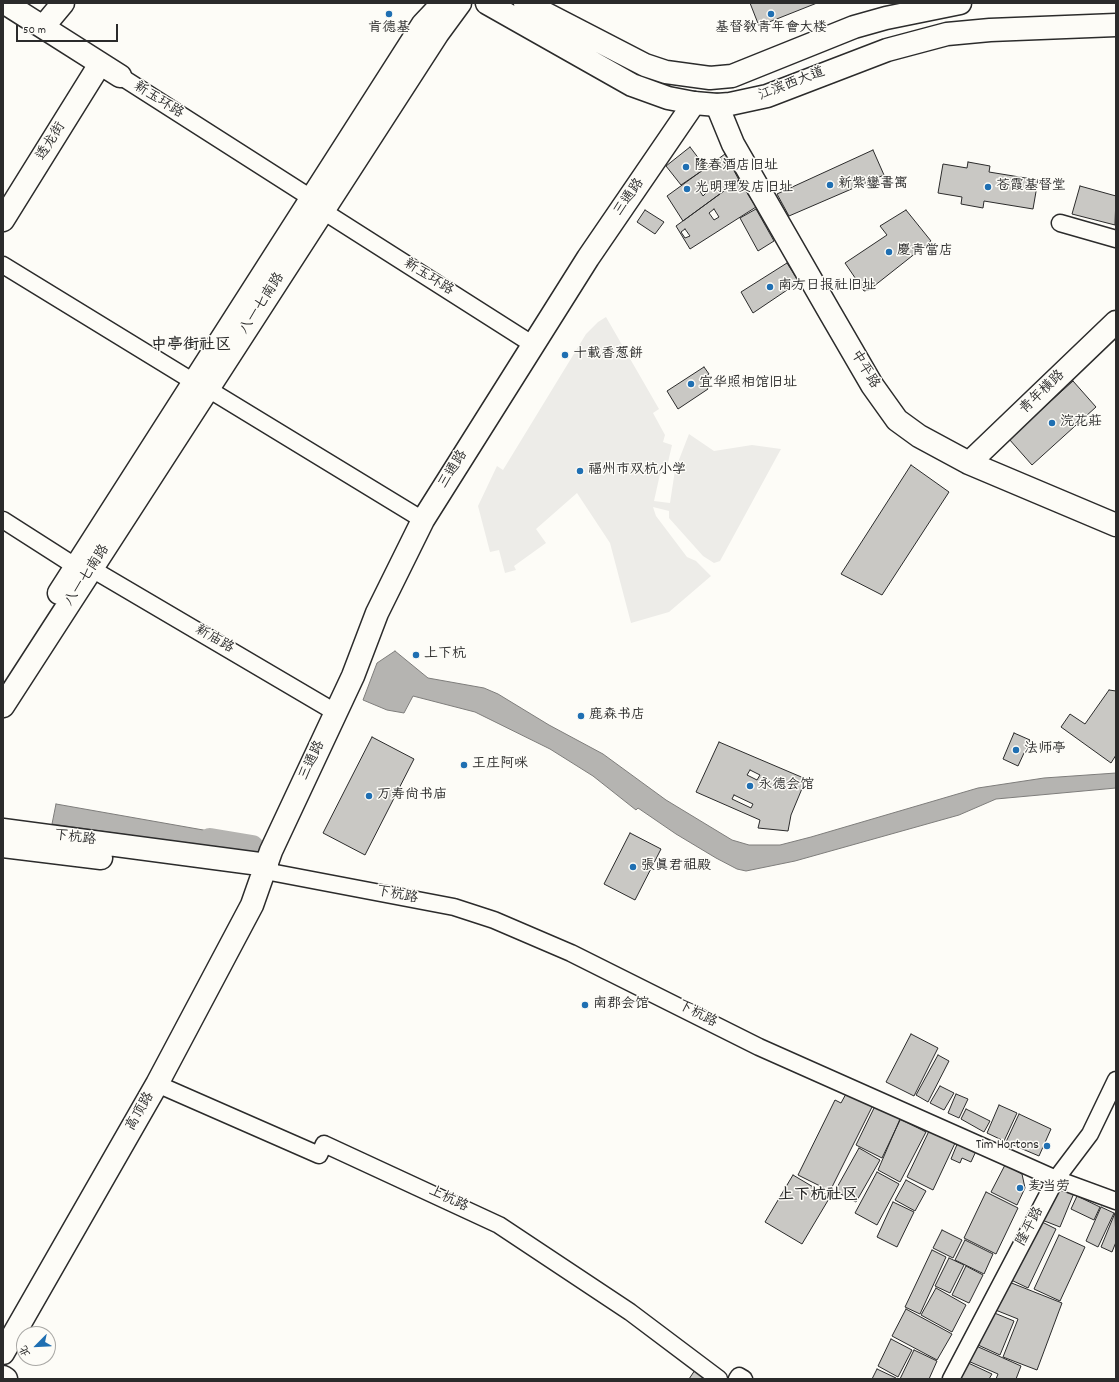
<!DOCTYPE html>
<meta charset="utf-8">
<style>
body{margin:0}
#map{position:relative;width:1119px;height:1382px;overflow:hidden;background:#fdfcf7;font-family:Dekko,"LXGW WenKai TC",sans-serif}
canvas{display:block}
.frame{position:absolute;inset:0;border:4px solid #2b2b2b;pointer-events:none}
.north{position:absolute;left:16px;top:1326px;width:40px;height:40px;box-sizing:border-box;background:#fdfcf7;border:1px solid #a9a8a5;border-radius:50%;rotate:246deg;font-size:11px;font-weight:700;line-height:16px;text-align:center;color:#2b2b2b}
.north::after{content:'';display:block;margin:auto;width:14px;height:18px;background:#1f6fb2;clip-path:polygon(50% 0,100% 100%,50% 72%,0 100%)}
.scale{position:absolute;left:16px;top:24px;width:102px;height:18px;box-sizing:border-box;border:2px solid #2b2b2b;border-top:0;padding-left:5px;font-size:12px;line-height:14px;white-space:nowrap;color:#2b2b2b;-webkit-text-stroke:3px #fdfcf7;paint-order:stroke}
</style>
<div id="map">
<canvas width="1119" height="1382"></canvas>
<div class="frame"></div>
<div class="north">北</div>
<div class="scale">50 m</div>
</div>
<script>
const g = document.querySelector('canvas').getContext('2d');
g.lineJoin = 'round';
function paint(path, color) {
  g.fillStyle = color;
  g.fill(path, 'evenodd');
}
function toPath(rows) {
  const path = new Path2D();
  for (const r of rows) {
    path.moveTo(r[0], r[1]);
    for (let i = 2; i < r.length; i += 2) path.lineTo(r[i], r[i + 1]);
  }
  return path;
}
function strokePath(path, color, width, dash) {
  g.strokeStyle = color;
  g.lineWidth = width;
  g.lineCap = dash ? 'butt' : 'round';
  g.setLineDash(dash || []);
  g.stroke(path);
}
function label(font, color, halo, rows, align = 'center') {
  g.font = font + ' Dekko,"LXGW WenKai TC",sans-serif';
  g.lineWidth = 3;
  g.setLineDash([]);
  g.textBaseline = 'middle';
  g.strokeStyle = halo;
  g.fillStyle = color;
  for (const [text, x, y, turn = 0] of rows) {
    g.save();
    g.translate(x, y);
    g.rotate((+turn || 0) * Math.PI / 180);
    g.textAlign = isNaN(turn) ? turn : align;
    if (halo) g.strokeText(text, 0, 0);
    g.fillText(text, 0, 0);
    g.restore();
  }
}
paint(toPath([
 [606,317,659,409,653,413,665,435,663,442,672,445,666,471,660,474,654,501,670,503,675,470,689,434,714,451,752,445,781,449,720,561,714,563,703,556,669,518,669,511,653,507,656,516,687,557,696,561,711,576,669,612,631,623,610,543,577,493,536,529,546,543,514,566,516,570,505,573,499,550,490,552,478,506,497,466,503,470,586,334,598,322]
]), '#edece8');
const water = toPath([
 [395,651,428,678,484,688,498,694,549,725,603,754,666,800,732,840,749,845,780,845,811,837,978,788,1044,778,1116,773,1116,788,996,799,959,815,795,861,746,871,737,869,716,858,676,834,638,808,636,810,593,776,550,749,475,712,413,696,404,713,387,710,363,700,377,663,395,651],
 [56,804,243,837,241,851,52,824,56,804]
]);
paint(water, '#b5b4b1');
strokePath(water, '#7e7d7b', 1);
strokePath(toPath([
 [210,840,252,847]
]), '#b5b4b1', 24);
const building = toPath([
 [750,3,817,3,759,26,750,3],
 [690,147,706,168,681,185,666,166,690,147],
 [873,150,884,175,789,216,777,194,873,150],
 [725,154,739,180,683,221,667,196,725,154],
 [700,183,706,193,703,196,696,185,700,183],
 [968,162,990,166,989,172,1038,180,1033,209,984,201,983,208,961,204,962,197,938,193,943,164,967,168,968,162],
 [739,180,756,207,690,249,676,226,739,180],
 [714,209,719,217,714,220,709,213,714,209],
 [685,229,690,236,685,238,681,232,685,229],
 [1080,186,1116,196,1115,225,1072,214,1080,186],
 [756,209,774,241,758,251,740,218,756,209],
 [645,210,664,222,655,234,637,222,645,210],
 [906,210,931,241,869,290,864,291,845,263,887,235,880,226,906,210],
 [787,263,799,282,753,313,741,292,787,263],
 [704,367,709,374,701,379,708,389,678,409,667,391,704,367],
 [1073,381,1096,407,1032,465,1009,439,1073,381],
 [911,465,949,492,882,595,841,574,911,465],
 [1109,690,1116,691,1116,755,1111,763,1061,727,1070,714,1085,724,1109,690],
 [1014,733,1030,740,1018,766,1003,759,1014,733],
 [372,737,414,759,365,855,323,833,372,737],
 [719,742,806,779,791,815,788,831,758,828,760,820,696,792,719,742],
 [750,770,760,775,757,780,747,775,750,770],
 [734,795,753,804,751,808,732,799,734,795],
 [630,833,661,849,635,900,604,884,630,833],
 [911,1034,938,1048,914,1096,886,1082,911,1034],
 [938,1055,949,1061,928,1102,916,1095,938,1055],
 [940,1086,954,1093,944,1110,930,1103,940,1086],
 [847,1092,873,1105,830,1191,798,1175,835,1100,841,1103,847,1092],
 [956,1094,968,1099,959,1118,948,1113,956,1094],
 [876,1104,902,1116,882,1158,856,1145,876,1104],
 [999,1105,1017,1113,1004,1141,987,1133,999,1105],
 [966,1109,990,1121,984,1132,961,1119,966,1109],
 [1019,1114,1051,1129,1039,1156,1006,1142,1019,1114],
 [900,1119,926,1132,900,1182,878,1170,900,1119],
 [930,1129,956,1141,933,1190,907,1177,930,1129],
 [958,1142,976,1151,971,1162,962,1158,960,1163,951,1159,958,1142],
 [859,1148,880,1160,856,1202,835,1191,859,1148],
 [1005,1165,1022,1174,1025,1188,1017,1205,991,1192,1005,1165],
 [877,1172,899,1184,877,1225,855,1213,877,1172],
 [793,1175,830,1197,802,1244,765,1222,793,1175],
 [906,1180,926,1191,915,1211,895,1200,906,1180],
 [1056,1185,1074,1193,1060,1227,1042,1220,1056,1185],
 [986,1192,1018,1208,996,1254,964,1238,986,1192],
 [1077,1196,1100,1207,1094,1220,1071,1209,1077,1196],
 [893,1202,914,1212,897,1247,877,1237,893,1202],
 [1101,1207,1114,1213,1098,1247,1086,1241,1101,1207],
 [1115,1213,1116,1242,1112,1252,1101,1247,1115,1213],
 [1038,1220,1056,1229,1028,1288,1009,1279,1038,1220],
 [942,1230,962,1240,953,1258,933,1248,942,1230],
 [1059,1235,1085,1247,1060,1301,1034,1289,1059,1235],
 [965,1240,993,1254,984,1274,955,1260,965,1240],
 [932,1250,946,1257,920,1314,905,1307,932,1250],
 [949,1258,964,1265,950,1293,935,1286,949,1258],
 [966,1266,983,1275,969,1303,952,1295,966,1266],
 [1004,1280,1062,1303,1037,1370,1003,1357,1018,1319,993,1309,1004,1280],
 [936,1288,966,1305,952,1332,921,1315,936,1288],
 [906,1309,952,1334,937,1360,892,1336,906,1309],
 [992,1312,1014,1321,1000,1355,978,1345,992,1312],
 [891,1339,912,1350,898,1377,878,1366,891,1339],
 [974,1345,1021,1366,1016,1379,996,1379,998,1374,968,1361,974,1345],
 [914,1350,937,1361,929,1379,900,1379,914,1350],
 [964,1361,992,1374,989,1379,956,1379,964,1361],
 [877,1369,896,1378,896,1379,872,1379,877,1369],
 [695,1370,709,1379,689,1379,695,1370]
]);
paint(building, '#c9c8c4');
strokePath(building, '#2b2b2b', 1);
const street = toPath([
 [120,76,311,198],
 [323,211,532,344],
 [1060,223,1116,239],
 [3,265,194,382],
 [208,389,423,520],
 [3,520,75,566],
 [92,569,335,712],
 [265,871,454,907,494,920,571,953,759,1047,1056,1179,1116,1201],
 [157,1084,319,1155,324,1144,499,1225,630,1312,719,1379],
 [737,1379,739,1376,744,1379],
 [951,1379,1056,1179,1090,1134,1116,1080]
]);
const secondary = toPath([
 [5,3,120,76],
 [43,27,63,3],
 [717,105,733,144,829,311,872,385,897,420,919,436,969,463,1116,525],
 [3,220,100,64],
 [969,463,1116,322],
 [59,593,423,24,443,3],
 [3,706,438,33,460,3],
 [3,830,267,865],
 [3,846,101,858],
 [3,1353,157,1084,252,905,271,851,353,676,377,613,423,520,588,258,694,103],
 [3,1377,6,1379]
]);
const primary = toPath([
 [487,3,632,85,668,98,694,103,717,105,730,104,767,96,887,50,947,34,990,30,1116,25],
 [525,3,645,65,666,72,710,78,732,76,854,27,886,18,960,3]
]);
strokePath(street, '#2b2b2b', 19);
strokePath(secondary, '#2b2b2b', 25);
strokePath(primary, '#2b2b2b', 25);
strokePath(street, '#fdfcf7', 16);
strokePath(secondary, '#fdfcf7', 22);
strokePath(primary, '#fdfcf7', 22);
for (const [x, y, r, color] of [
 [389,14,4,"#1f6fb2"],
 [771,14,4,"#1f6fb2"],
 [686,167,4,"#1f6fb2"],
 [830,185,4,"#1f6fb2"],
 [988,187,4,"#1f6fb2"],
 [687,189,4,"#1f6fb2"],
 [889,252,4,"#1f6fb2"],
 [770,287,4,"#1f6fb2"],
 [565,355,4,"#1f6fb2"],
 [691,384,4,"#1f6fb2"],
 [1052,423,4,"#1f6fb2"],
 [580,471,4,"#1f6fb2"],
 [416,655,4,"#1f6fb2"],
 [581,716,4,"#1f6fb2"],
 [1016,750,4,"#1f6fb2"],
 [464,765,4,"#1f6fb2"],
 [750,786,4,"#1f6fb2"],
 [369,796,4,"#1f6fb2"],
 [633,867,4,"#1f6fb2"],
 [585,1005,4,"#1f6fb2"],
 [1047,1146,4,"#1f6fb2"],
 [1020,1188,4,"#1f6fb2"]
]) {
  const dot = new Path2D();
  dot.arc(x, y, r, 0, 2 * Math.PI);
  g.fillStyle = color;
  g.fill(dot);
  strokePath(dot, '#fdfcf7', 1.5);
}
label('14px', '#2b2b2b', '#fdfcf7', [
 ["肯德基",389,29,"center"],
 ["基督教青年會大楼",771,29,"center"],
 ["隆春酒店旧址",694,167],
 ["新紫鑾書寓",838,185],
 ["苍霞基督堂",996,187],
 ["光明理发店旧址",695,189],
 ["慶青當店",897,252],
 ["南方日报社旧址",778,287],
 ["十載香葱餅",573,355],
 ["宜华照相馆旧址",699,384],
 ["浣花莊",1060,423],
 ["福州市双杭小学",588,471],
 ["上下杭",424,655],
 ["鹿森书店",589,716],
 ["法师亭",1024,750],
 ["王庄阿咪",472,765],
 ["永德会馆",758,786],
 ["万寿尚书庙",377,796],
 ["張真君祖殿",641,867],
 ["南郡会馆",593,1005],
 ["Tim Hortons",1039,1146,"right"],
 ["麦当劳",1028,1188]
], 'left');
label('14px', '#2b2b2b', '#fdfcf7', [
 ["江滨西大道",792,85,-21],
 ["新玉环路",158,101,32],
 ["透龙街",52,142,-58],
 ["三通路",630,198,-55],
 ["新玉环路",428,278,32],
 ["八一七南路",263,304,-57],
 ["中平路",864,370,59],
 ["青年横路",1043,393,-44],
 ["三通路",454,470,-58],
 ["八一七南路",88,576,-57],
 ["新庙路",214,640,30],
 ["三通路",313,761,-65],
 ["下杭路",75,839,7],
 ["下杭路",397,896,11],
 ["下杭路",697,1015,27],
 ["高顶路",141,1112,-60],
 ["上杭路",448,1200,25],
 ["隆平路",1031,1227,-62]
]);
label('bold 16px', '#2b2b2b', '#fdfcf7', [
 ["中亭街社区",191,347],
 ["上下杭社区",818,1197]
]);
</script>
